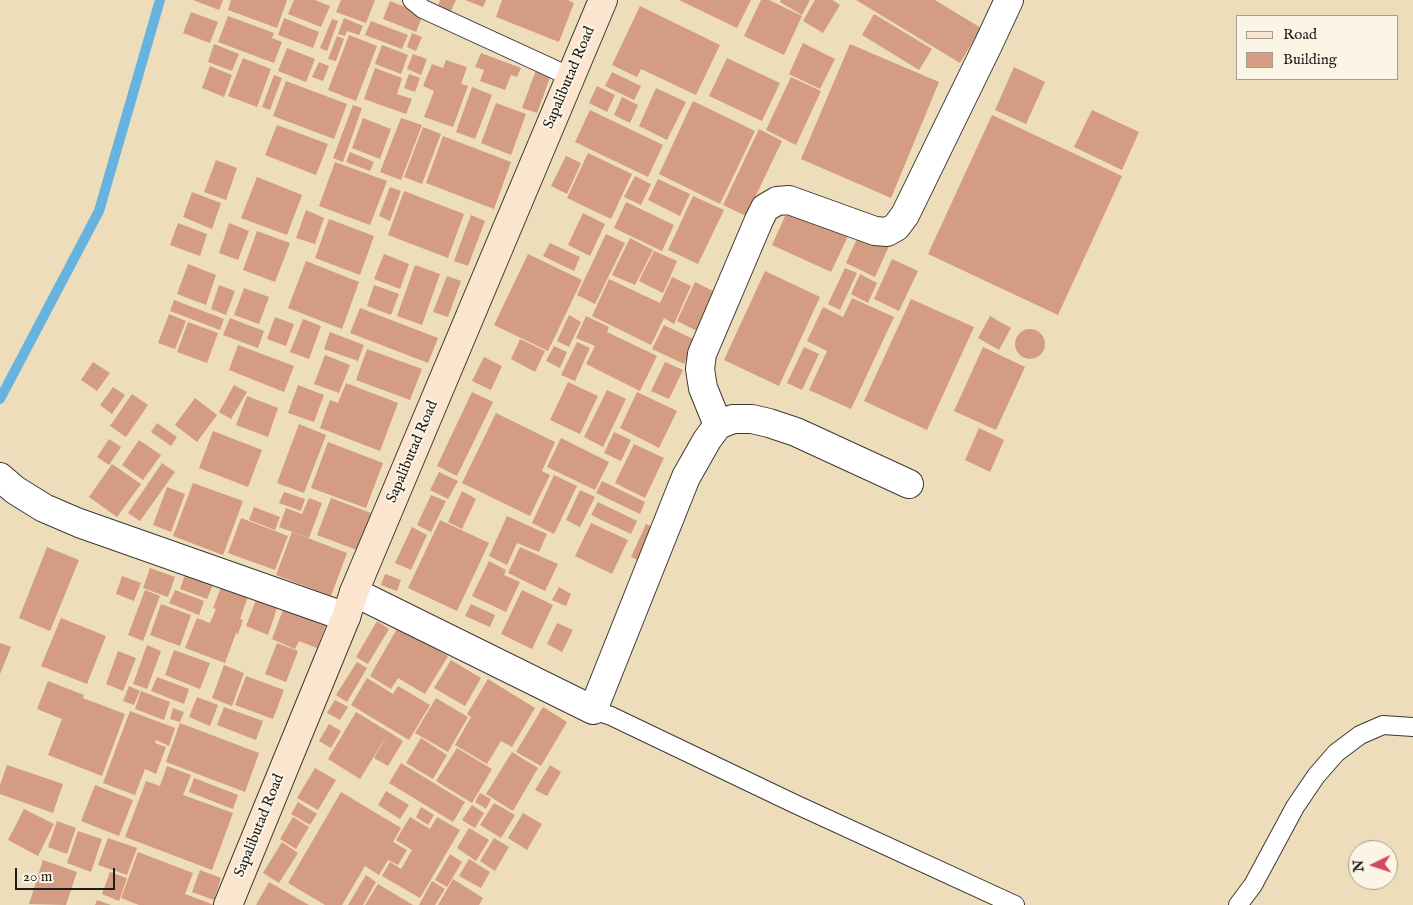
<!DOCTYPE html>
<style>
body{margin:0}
#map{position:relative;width:1413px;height:905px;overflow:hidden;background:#eeddba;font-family:"IM FELL English",serif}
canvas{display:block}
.legend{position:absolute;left:1236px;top:15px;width:162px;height:65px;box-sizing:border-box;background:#fcf5e5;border:1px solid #a29e95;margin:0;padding:6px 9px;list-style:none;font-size:15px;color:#1c1c1c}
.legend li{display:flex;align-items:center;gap:10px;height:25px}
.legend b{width:25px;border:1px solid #a29e95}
.north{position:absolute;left:1348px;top:840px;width:50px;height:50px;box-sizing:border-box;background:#fcf5e5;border:1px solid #a29e95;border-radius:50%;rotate:266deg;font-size:14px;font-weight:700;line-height:20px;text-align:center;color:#1c1c1c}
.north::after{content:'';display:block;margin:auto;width:18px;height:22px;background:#d1495b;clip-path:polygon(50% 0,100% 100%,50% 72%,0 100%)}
.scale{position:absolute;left:15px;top:868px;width:100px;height:22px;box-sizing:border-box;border:2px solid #1c1c1c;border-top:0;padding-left:6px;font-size:15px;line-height:18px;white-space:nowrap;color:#1c1c1c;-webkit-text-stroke:4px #fcf5e5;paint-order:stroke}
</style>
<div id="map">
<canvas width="1413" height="905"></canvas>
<ul class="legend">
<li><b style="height:6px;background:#fbe5cf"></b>Road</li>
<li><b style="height:14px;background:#d39c83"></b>Building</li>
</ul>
<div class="north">N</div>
<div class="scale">20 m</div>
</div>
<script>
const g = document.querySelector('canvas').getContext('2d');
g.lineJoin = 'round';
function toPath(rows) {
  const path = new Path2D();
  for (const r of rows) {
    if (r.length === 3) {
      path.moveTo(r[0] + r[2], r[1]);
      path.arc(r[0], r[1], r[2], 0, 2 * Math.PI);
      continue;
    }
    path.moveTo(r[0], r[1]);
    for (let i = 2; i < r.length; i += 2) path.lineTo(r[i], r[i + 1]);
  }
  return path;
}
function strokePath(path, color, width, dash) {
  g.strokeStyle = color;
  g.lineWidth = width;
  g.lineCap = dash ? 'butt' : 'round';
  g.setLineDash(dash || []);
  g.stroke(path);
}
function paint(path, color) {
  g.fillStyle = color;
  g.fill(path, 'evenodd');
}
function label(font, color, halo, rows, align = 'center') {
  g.font = font + ' "IM FELL English",serif';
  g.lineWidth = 4;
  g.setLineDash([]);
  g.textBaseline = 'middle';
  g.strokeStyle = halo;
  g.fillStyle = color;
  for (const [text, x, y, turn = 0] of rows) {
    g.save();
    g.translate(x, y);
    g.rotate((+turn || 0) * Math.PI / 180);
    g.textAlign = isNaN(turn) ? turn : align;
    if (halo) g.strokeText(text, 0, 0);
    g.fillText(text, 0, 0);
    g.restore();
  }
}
strokePath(toPath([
 [0,399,99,211,160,0]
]), '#67b3e0', 10);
paint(toPath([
 [193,0,223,0,219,10],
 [231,0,287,0,277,28,228,10],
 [294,0,315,0,330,6,321,27,288,14],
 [341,0,375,0,366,23,336,12],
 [440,0,456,0,450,13,437,8],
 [465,0,486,0,483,7],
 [502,0,568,0,574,3,559,42,496,17],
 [679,0,751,0,737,28],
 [761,0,769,0,802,16,784,55,744,36],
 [781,0,810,0,802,15,780,2],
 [815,0,832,0,840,5,823,33,803,21],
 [856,0,935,0,981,28,960,63],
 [390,1,423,14,416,32,383,19],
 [640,6,720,45,696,95,641,69,637,77,612,65],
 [191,12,218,22,210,43,183,33],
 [874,14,932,49,919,70,862,35],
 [228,16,274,33,272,38,282,42,274,63,218,42],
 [284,18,319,32,313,48,278,35],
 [344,18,363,26,359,35,347,31,345,36,338,34],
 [332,19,338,21,327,51,320,48],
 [371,21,408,35,402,49,365,35],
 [412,33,422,37,416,51,407,47],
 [349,35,377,46,356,101,328,90],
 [337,36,344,39,336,61,328,59],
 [803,43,835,59,820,89,789,74],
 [214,44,239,54,232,71,208,62],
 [850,44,939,82,891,198,801,159],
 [382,45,408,55,401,74,375,64],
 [287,48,315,59,306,82,278,71],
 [481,53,521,68,517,77,511,75,505,90,480,81,484,70,475,67],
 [413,54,427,59,421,75,407,69],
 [243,58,271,69,257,107,228,96],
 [727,58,780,83,762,121,709,96],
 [446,60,467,67,461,84,468,86,453,127,424,117,434,91,423,86,432,64,443,68],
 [319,62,329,66,323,81,312,77],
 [210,66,232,75,224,97,202,88],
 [1014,67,1045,82,1026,124,995,110],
 [375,68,402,78,397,94,412,99,406,114,364,99],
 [536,70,551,75,537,113,522,108],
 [612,72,641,86,634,100,605,86],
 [409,74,420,78,415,92,404,88],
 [274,75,282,78,270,110,262,107],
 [791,77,821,91,796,145,766,130],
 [286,81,347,104,334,139,273,116],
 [597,86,615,95,607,112,589,103],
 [472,87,492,95,475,139,456,132],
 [656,88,686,102,667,140,639,126],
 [622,97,638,105,630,123,614,115],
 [693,101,755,131,720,204,659,174],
 [496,103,526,114,511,155,481,143],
 [353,105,362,108,343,162,333,158],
 [590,110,663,145,648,177,575,142],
 [1092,110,1139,132,1122,170,1074,147],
 [992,115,1122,176,1058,315,928,254],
 [363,118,391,129,380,159,352,148],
 [401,118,422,125,401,180,380,172],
 [277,125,328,144,316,175,265,155],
 [423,127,441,134,422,184,404,177],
 [759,129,782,141,746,216,723,205],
 [443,136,511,162,494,209,426,183],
 [350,152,374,162,370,171,346,162],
 [588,153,632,174,611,219,567,198],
 [566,156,581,163,567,194,551,186],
 [216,160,237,168,226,200,204,192],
 [335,162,387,181,370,225,319,206],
 [635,176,651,184,641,205,624,197],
 [257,177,302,195,287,235,241,218],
 [658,179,690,194,680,216,648,200],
 [390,187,401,191,390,221,379,216],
 [404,191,464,214,448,258,388,235],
 [192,192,221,203,212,229,183,217],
 [693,196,724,210,698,264,668,250],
 [626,202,674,225,662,251,614,228],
 [790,205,850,232,831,272,772,245],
 [306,210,324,218,315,244,296,238],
 [583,213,605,224,590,256,568,245],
 [471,215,485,221,468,266,454,261],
 [329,219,374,236,360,275,315,258],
 [178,223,207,234,200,256,170,245],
 [229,223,249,231,238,260,219,253],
 [257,231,290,243,275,282,243,270],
 [860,232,889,246,875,277,846,263],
 [606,234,625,243,595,304,577,295],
 [630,238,653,250,635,285,612,275],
 [550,243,580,257,574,271,543,256],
 [654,251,677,261,663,293,639,281],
 [384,254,409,264,400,289,374,279],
 [528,254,582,280,548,351,494,325],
 [892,259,918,271,899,311,874,299],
 [306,261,359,282,342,329,288,308],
 [188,264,216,275,206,305,177,294],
 [415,265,440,274,422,325,397,316],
 [845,268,857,273,840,310,828,304],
 [765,271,820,297,779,386,724,360],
 [860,274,877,283,868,303,851,294],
 [447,276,461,281,448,317,433,312],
 [672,277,691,286,674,324,664,318,651,345,592,316,609,279,660,303],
 [695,282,715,292,697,331,677,321],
 [219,285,235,291,226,315,211,309],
 [374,285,399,294,391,315,367,306],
 [244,288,269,297,259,324,234,315],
 [852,298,894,317,851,409,809,390,827,351,807,341,823,307,843,317],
 [911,299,974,327,927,430,864,401],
 [174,300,224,319,220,330,170,311],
 [360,308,438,338,428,363,350,333],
 [169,314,186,321,175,349,158,343],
 [569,315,581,322,569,347,557,341],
 [586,316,609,327,607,332,657,356,640,391,586,364,595,346,576,338],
 [990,316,1011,328,999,350,978,338],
 [275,317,294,324,286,346,267,339],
 [230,318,264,331,258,348,223,335],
 [303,319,321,326,309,359,290,352],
 [188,322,218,333,207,363,177,352],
 [664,325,695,340,684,364,652,349],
 [1030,344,15],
 [330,332,364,345,358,361,324,349],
 [520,339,545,351,535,372,511,359],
 [577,342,590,348,575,381,561,375],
 [238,345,294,366,284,392,229,370],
 [554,346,567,352,560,368,546,361],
 [804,347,819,354,802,390,787,383],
 [983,347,1025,367,996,430,954,411],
 [367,349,422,369,410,400,356,380],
 [325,355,350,365,339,393,314,384],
 [484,357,502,366,491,390,472,381],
 [93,362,110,373,97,391,81,380],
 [665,362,683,370,669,399,651,391],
 [568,382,598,396,580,434,550,420],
 [346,383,398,403,380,451,320,428,330,400,338,403],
 [234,385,247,392,231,419,219,412],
 [298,385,324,395,314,422,288,413],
 [113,387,125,395,112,414,100,405],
 [607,390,626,399,603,447,584,437],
 [472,392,493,402,457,476,437,466],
 [637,392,677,411,659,448,620,428],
 [132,394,148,405,126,437,110,426],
 [247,396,278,408,268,437,236,425],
 [195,398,217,415,197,442,175,425],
 [496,413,555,442,542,471,550,475,530,516,462,483],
 [157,423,177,437,171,446,151,432],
 [299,424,326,435,304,493,277,483],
 [979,428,1004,440,990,472,965,460],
 [213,431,262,450,248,487,199,468],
 [614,432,631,440,621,461,604,453],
 [561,438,609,462,595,490,547,467],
 [109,439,121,447,109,465,97,457],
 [139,440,161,455,143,480,122,465],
 [328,442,383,463,366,508,311,488],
 [634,444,664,458,645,498,615,483],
 [162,463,175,472,140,521,128,513],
 [112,464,141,484,117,517,89,497],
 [439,472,458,481,448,499,430,490],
 [554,475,577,486,554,534,532,523],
 [602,481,645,502,640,514,596,493],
 [193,483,243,501,223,555,173,536],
 [167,487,185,494,171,532,153,525],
 [580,490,595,497,580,527,566,520],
 [462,491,476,499,462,529,448,522],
 [284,492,305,499,301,511,279,503],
 [431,495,446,501,431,532,417,525],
 [309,498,322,503,309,538,279,527,286,508,302,514],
 [331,498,371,513,357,550,317,535],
 [598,502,637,521,631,534,591,515],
 [254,507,280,517,275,530,249,520],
 [507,516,547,534,539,552,517,543,507,565,489,556],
 [241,518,288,536,275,570,228,553],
 [440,520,489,543,457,611,408,588],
 [591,523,628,540,612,574,575,556],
 [646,524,658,529,642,562,631,557],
 [412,527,427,535,411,570,395,563],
 [292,532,347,553,331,596,276,575],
 [47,547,79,560,50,631,19,618],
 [520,547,558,564,545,591,508,573],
 [179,561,217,575,207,599,180,589,185,575,175,572],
 [489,561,506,570,504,575,520,582,506,612,472,596],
 [150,568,175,577,168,597,143,588],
 [385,574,401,580,397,591,381,585],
 [122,576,141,583,134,601,116,594],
 [225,577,251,588,240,619,243,620,238,634,236,633,225,663,185,648,197,618,210,623,216,609,213,608],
 [559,587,571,594,566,606,552,600],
 [145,590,160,596,143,641,128,635],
 [175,590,204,601,199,615,169,603],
 [522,590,553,605,532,649,501,634],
 [256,600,277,608,268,635,246,626],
 [286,602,328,618,317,648,299,641,295,649,272,639],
 [161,604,191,615,180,646,150,635],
 [471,604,495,615,490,627,465,616],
 [61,618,106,636,87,684,41,666],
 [377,621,389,629,368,664,356,657],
 [557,623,573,630,562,652,547,644],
 [398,627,448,656,425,694,398,678,391,689,370,676],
 [0,643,11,647,0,674],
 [277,643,298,651,286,682,265,674],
 [147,645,161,651,147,689,133,684],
 [174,650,210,663,200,689,165,675],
 [118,651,136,658,123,691,106,684],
 [451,660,481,678,465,706,434,688],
 [357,662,367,668,347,702,336,695],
 [224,665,244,673,232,706,212,698],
 [246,676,284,690,273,719,235,705],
 [157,677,189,689,184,704,151,691],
 [367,678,393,694,398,686,430,705,409,740,351,705],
 [488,679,535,708,512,747,501,741,487,764,455,745,471,717,467,714],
 [48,681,84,695,83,698,125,714,102,776,48,755,62,719,37,709],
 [129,686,140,691,134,705,123,701],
 [141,691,170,702,164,720,135,709],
 [197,697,218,705,210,726,189,717],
 [436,698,468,717,448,752,415,733],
 [335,700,348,707,340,720,327,713],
 [224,707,263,721,256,740,217,725],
 [543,707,567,722,541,766,516,752],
 [173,708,184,712,180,722,170,719],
 [130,711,175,728,169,746,156,740,155,743,166,747,156,774,145,769,135,795,103,783],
 [356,712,389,732,360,779,328,759],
 [180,723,259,753,245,792,166,762],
 [329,724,341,731,331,748,319,741],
 [389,732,403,741,388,766,374,758],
 [421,738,447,755,433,779,406,763],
 [457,748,492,769,472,803,436,781],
 [512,752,538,768,513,811,486,794],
 [401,763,465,802,453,822,389,783],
 [7,765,63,784,53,813,0,794,0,785],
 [550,765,561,772,547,796,535,790],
 [167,766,191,775,183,795,233,813,212,870,125,837,146,781,160,786],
 [315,768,336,780,318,810,297,798],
 [194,778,238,795,233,809,189,792],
 [95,785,133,800,119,836,81,821],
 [386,791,409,805,400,819,378,805],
 [341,792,401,828,393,842,407,850,398,865,388,860,379,875,365,866,342,905,325,905,288,883],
 [480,793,491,799,486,809,475,802],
 [298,802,317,814,310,825,291,814],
 [494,803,515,815,501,838,480,825],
 [472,805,484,813,475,828,462,820],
 [421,807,434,815,428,825,416,817],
 [24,809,54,824,38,856,8,840],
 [523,813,542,824,527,850,508,838],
 [293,817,309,827,296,849,280,839],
 [410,817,430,829,437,817,460,830,420,898,382,876,390,862,401,869,412,850,396,840],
 [57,821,76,828,67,854,48,847],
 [469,828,489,840,476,861,457,848],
 [78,831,102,839,91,872,67,863],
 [108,838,137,848,127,875,98,865],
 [494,838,509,847,495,871,480,861],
 [282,842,298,853,279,883,263,873],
 [138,852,193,873,185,894,214,905,139,905,121,898],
 [450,854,462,862,447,887,435,880],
 [469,859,490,872,481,888,459,876],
 [43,860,77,872,66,905,29,904],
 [200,870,221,878,214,900,192,892],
 [110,872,127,878,119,901,102,894],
 [366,875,376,882,363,905,348,905],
 [453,879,483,898,479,905,438,905],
 [432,881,445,889,435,905,419,905],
 [269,882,309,905,256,905],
 [378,884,413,905,365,905],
 [97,900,111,905,95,905]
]), '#d39c83');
const lane = toPath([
 [412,0,423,9,571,77],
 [593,710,611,716,795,804,1015,905],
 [1238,905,1253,885,1295,807,1316,776,1336,753,1360,735,1383,725,1413,727]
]);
const street = toPath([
 [718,425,703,388,700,369,702,354,759,220,765,208,777,201,789,200,875,231,887,232,896,227,905,215,988,45,1009,0],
 [0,477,15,490,44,508,79,523,346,617],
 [354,592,593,710,686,477,707,440,718,425,733,419,752,419,769,423,796,432,909,484]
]);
const secondary = toPath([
 [228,905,346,617,354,592,603,0]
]);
strokePath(lane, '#3c3934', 20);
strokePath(street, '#3c3934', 30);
strokePath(secondary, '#3c3934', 30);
strokePath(lane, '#fff', 18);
strokePath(street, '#fff', 28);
strokePath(secondary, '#fbe5cf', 28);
label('15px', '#1c1c1c', '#fcf5e5', [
 ["Sapalibutad Road",570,78,-67],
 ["Sapalibutad Road",413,452,-67],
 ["Sapalibutad Road",260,826,-68]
]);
</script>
